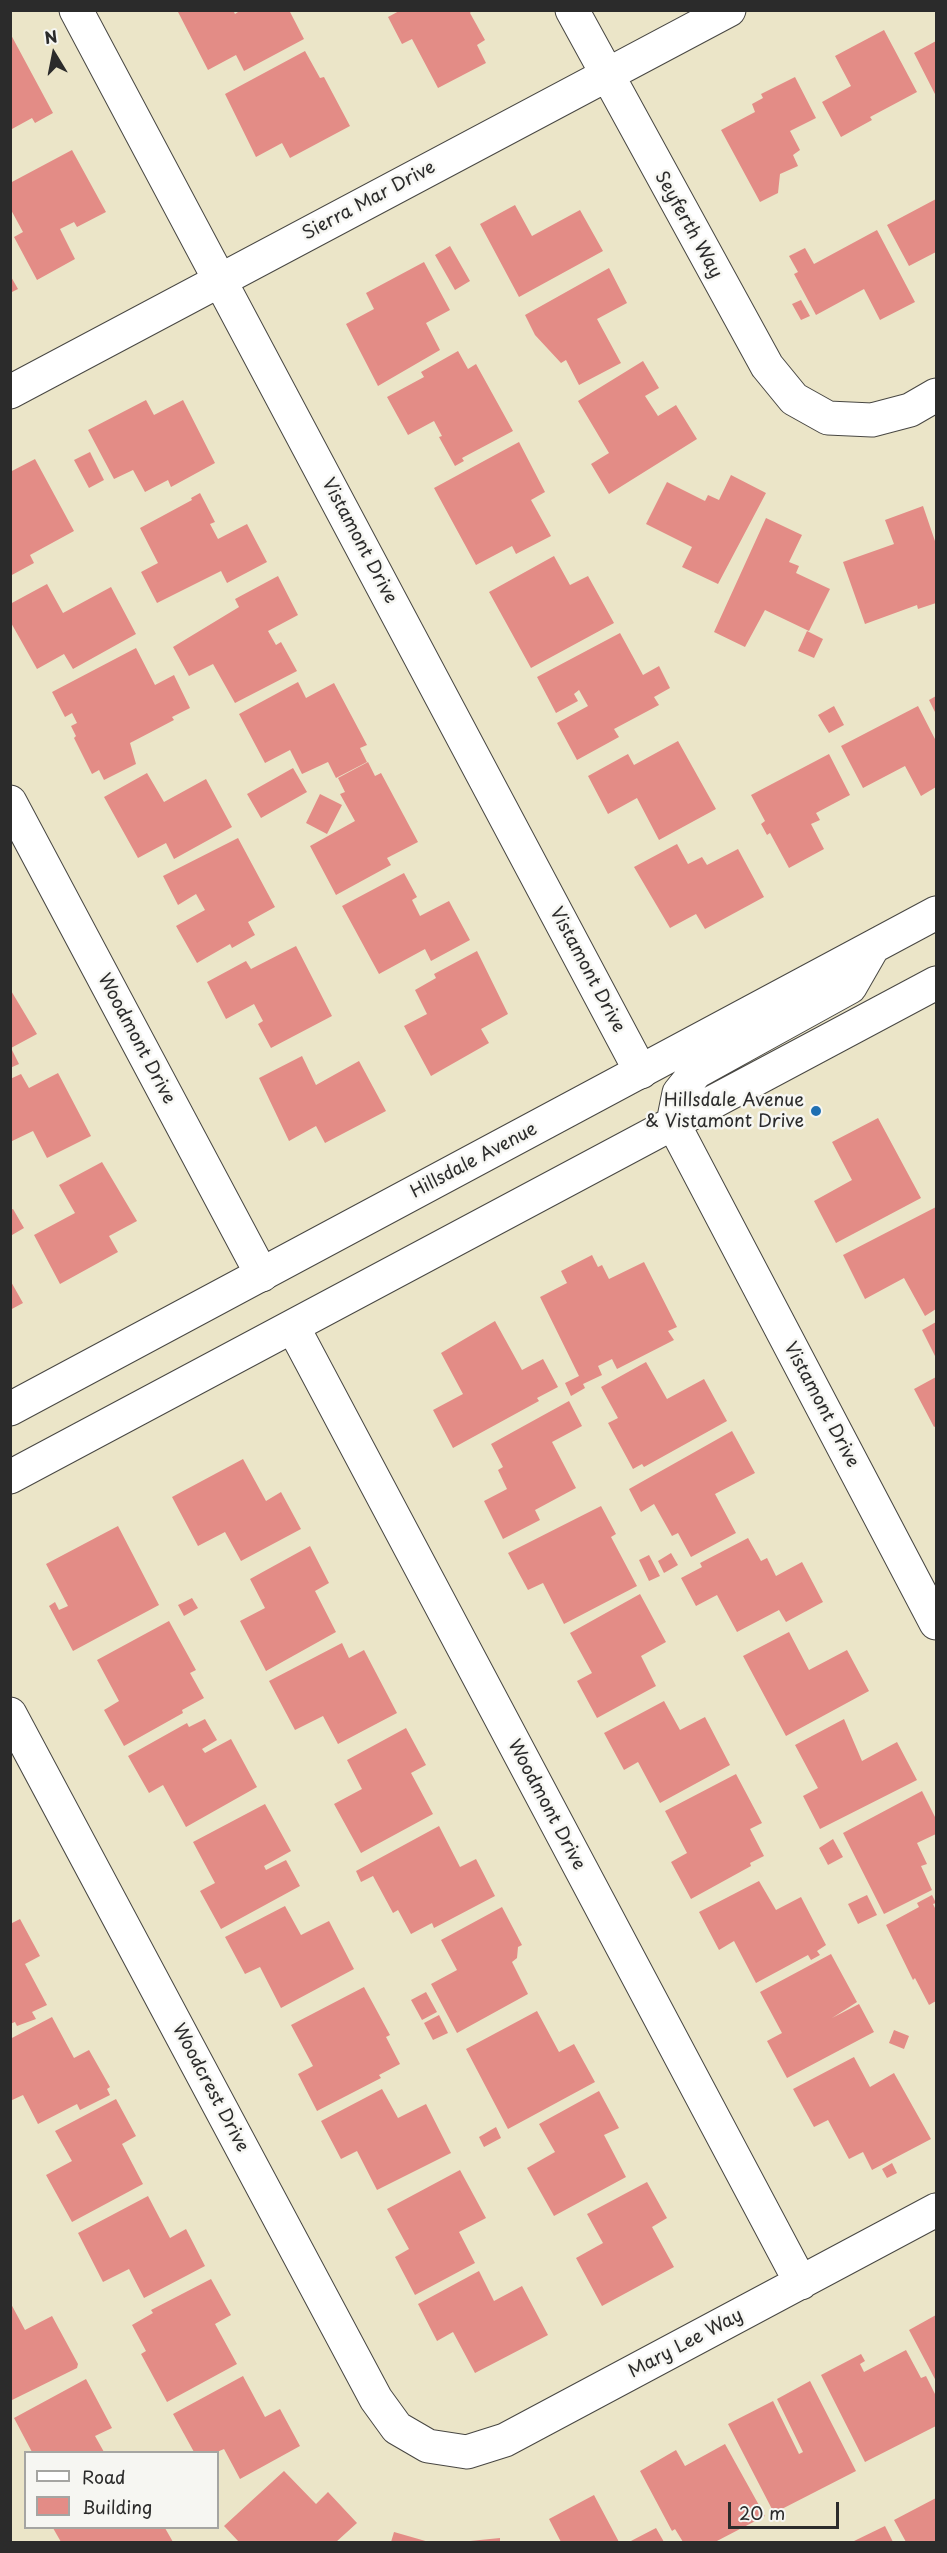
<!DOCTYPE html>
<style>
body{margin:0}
#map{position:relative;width:947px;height:2553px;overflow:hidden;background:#ebe5c8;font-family:"Playpen Sans",sans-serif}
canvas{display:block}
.frame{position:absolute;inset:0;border:12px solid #2b2b2b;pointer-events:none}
.legend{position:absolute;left:24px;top:2451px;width:195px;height:78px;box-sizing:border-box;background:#f6f6f2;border:2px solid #a5a5a2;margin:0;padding:8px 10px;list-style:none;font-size:18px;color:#2b2b2b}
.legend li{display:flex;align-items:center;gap:12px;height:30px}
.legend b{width:30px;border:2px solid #a5a5a2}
.north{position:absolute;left:24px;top:24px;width:60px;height:60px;-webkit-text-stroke:4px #f6f6f2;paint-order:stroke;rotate:350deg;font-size:16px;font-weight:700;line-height:24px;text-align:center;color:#2b2b2b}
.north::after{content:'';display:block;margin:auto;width:21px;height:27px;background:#2b2b2b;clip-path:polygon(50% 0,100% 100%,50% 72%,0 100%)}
.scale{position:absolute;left:728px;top:2502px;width:111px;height:27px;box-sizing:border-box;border:3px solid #2b2b2b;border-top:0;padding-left:8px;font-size:18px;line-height:21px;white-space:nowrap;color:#2b2b2b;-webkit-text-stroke:4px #f6f6f2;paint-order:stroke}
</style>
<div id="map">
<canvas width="947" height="2553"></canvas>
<div class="frame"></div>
<ul class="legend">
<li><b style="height:8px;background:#fff"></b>Road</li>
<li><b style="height:16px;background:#e38c86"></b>Building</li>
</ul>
<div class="north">N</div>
<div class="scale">20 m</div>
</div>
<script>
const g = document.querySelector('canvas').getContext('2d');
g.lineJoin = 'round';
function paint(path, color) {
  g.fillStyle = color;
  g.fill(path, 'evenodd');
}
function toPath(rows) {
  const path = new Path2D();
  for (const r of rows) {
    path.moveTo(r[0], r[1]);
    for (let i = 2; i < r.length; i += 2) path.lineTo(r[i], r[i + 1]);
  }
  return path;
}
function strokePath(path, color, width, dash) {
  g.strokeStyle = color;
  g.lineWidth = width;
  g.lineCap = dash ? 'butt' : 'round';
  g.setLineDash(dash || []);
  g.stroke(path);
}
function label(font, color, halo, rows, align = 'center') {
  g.font = font + ' "Playpen Sans",sans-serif';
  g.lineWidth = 5;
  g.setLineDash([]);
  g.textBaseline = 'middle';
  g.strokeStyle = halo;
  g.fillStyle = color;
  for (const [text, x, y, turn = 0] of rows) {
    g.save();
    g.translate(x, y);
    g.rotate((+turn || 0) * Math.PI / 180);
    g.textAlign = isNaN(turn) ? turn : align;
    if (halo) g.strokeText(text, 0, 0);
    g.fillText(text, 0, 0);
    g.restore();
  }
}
paint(toPath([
 [177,10,233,10,235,14,241,10,289,10,304,39,244,71,236,55,208,70],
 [401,10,472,10,470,13,485,40,477,45,486,63,438,88,412,39,402,44,388,17],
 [884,30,917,92,870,117,872,120,841,137,822,102,851,86,835,56],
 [10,33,53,113,35,123,32,118,12,129],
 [936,41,936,96,914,53],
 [305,51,320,78,324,77,350,126,290,158,282,143,256,157,225,94],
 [795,77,816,118,790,131,800,150,793,155,798,166,780,174,778,193,760,202,721,130,755,112,752,104,763,98,761,94],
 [72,150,106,212,77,227,74,222,60,229,75,259,37,280,14,237,23,232,10,208,10,183],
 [936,199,936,252,909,266,887,225],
 [515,205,532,236,580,210,603,251,519,297,480,224],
 [877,230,915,302,880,320,864,289,816,315,794,274,798,272,789,256,805,248,814,264],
 [450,246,470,281,455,290,435,255],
 [424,262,450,310,426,323,440,350,378,386,346,324,374,309,366,293],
 [609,268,627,303,597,319,621,363,579,385,566,360,561,363,535,335,525,315],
 [10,275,18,289,10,293],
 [801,300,810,316,801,320,792,304],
 [458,351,468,369,476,364,513,431,462,458,464,461,455,466,439,437,442,436,434,421,408,435,387,397,424,377,421,372],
 [643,361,659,388,645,396,658,416,676,405,697,439,609,494,591,464,609,453,578,401],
 [146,400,154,415,183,400,215,463,171,487,168,480,145,492,133,470,114,479,88,430],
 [519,442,545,492,531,500,551,536,516,554,512,546,476,565,434,488],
 [90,452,104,480,89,488,74,460],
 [35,459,74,531,30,555,34,563,10,576,10,472],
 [731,475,766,493,718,584,682,567,692,547,646,524,667,482,705,501,708,495,719,500],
 [200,493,215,522,210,524,218,539,247,524,267,562,227,583,221,571,157,603,141,572,158,563,140,528,192,500,191,498],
 [923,506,936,544,936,603,918,609,917,605,865,624,843,562,894,544,885,520],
 [766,518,802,535,789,562,799,566,796,573,830,589,809,631,765,610,745,647,714,632],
 [554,556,570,585,588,576,614,623,531,668,489,592],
 [278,576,298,615,268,631,276,645,281,642,297,671,235,703,213,664,189,676,173,647,239,607,235,599],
 [47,584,63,613,111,587,136,634,73,669,64,654,37,669,10,621,10,604],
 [807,631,823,639,814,658,798,651],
 [620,633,643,675,659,666,670,688,654,697,659,705,614,729,619,737,577,760,557,723,588,706,579,690,574,694,578,701,556,713,537,677],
 [136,648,155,685,174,675,190,708,172,717,174,720,130,743,136,764,104,780,99,770,92,774,74,738,76,736,71,726,77,723,72,713,65,717,52,692],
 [298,682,306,698,334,683,367,745,360,748,367,762,336,778,328,762,302,774,290,750,265,763,239,714],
 [936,696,936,714,929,700],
 [834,706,844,725,829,733,818,715],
 [918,706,936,741,936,787,921,796,905,766,863,788,841,746],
 [678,741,716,809,659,840,637,798,608,814,588,776,628,754,634,765],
 [829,754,850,795,816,813,820,820,811,824,824,849,789,868,770,833,767,835,761,824,765,821,751,795],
 [368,762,375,776,381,773,418,842,387,858,391,865,336,895,310,846,355,821,340,794,345,792,338,778],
 [293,768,307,792,261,818,247,794],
 [147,773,164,802,206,779,232,827,174,859,166,843,138,858,104,797],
 [320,794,342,805,327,834,306,823],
 [238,838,275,907,248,922,255,935,232,948,230,944,197,963,176,926,205,910,196,894,178,905,163,876],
 [677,844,688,864,702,857,707,865,738,849,764,897,705,929,696,914,670,928,634,867],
 [404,873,417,897,412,900,420,916,449,901,470,940,431,961,425,949,379,974,342,906],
 [296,946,332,1016,271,1048,258,1024,263,1021,254,1004,226,1019,207,982,246,961,251,969],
 [477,951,508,1014,481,1029,489,1043,431,1076,404,1026,427,1014,415,990,436,978,434,974],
 [10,989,37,1034,11,1048,19,1064,10,1068],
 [302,1056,316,1085,359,1061,386,1111,325,1143,316,1126,289,1141,259,1078],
 [58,1073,91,1136,47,1158,33,1131,10,1142,10,1079,21,1074,29,1088],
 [878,1118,921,1198,836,1243,814,1201,852,1180,832,1142],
 [102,1162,137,1221,109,1236,118,1252,60,1284,34,1235,75,1213,59,1185],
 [936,1207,936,1309,925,1316,904,1278,865,1299,843,1255],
 [13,1209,24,1228,12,1235,10,1210],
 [592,1255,598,1267,602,1265,609,1279,644,1262,677,1327,668,1331,674,1340,617,1369,612,1359,598,1366,602,1375,583,1384,585,1388,571,1396,565,1383,579,1376,540,1297,567,1283,561,1271],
 [10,1280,23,1303,10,1310],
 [495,1321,522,1370,543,1359,558,1387,537,1398,539,1401,453,1448,433,1410,463,1394,441,1353],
 [936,1322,936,1358,922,1330],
 [646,1362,667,1399,704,1379,727,1421,644,1467,642,1464,633,1469,608,1423,618,1418,601,1387],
 [936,1377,936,1426,934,1427,914,1389],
 [569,1401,582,1426,552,1442,576,1488,535,1510,540,1520,503,1539,484,1501,507,1489,498,1470,503,1467,491,1444],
 [732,1431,755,1473,715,1494,736,1533,691,1557,678,1533,672,1536,654,1504,641,1512,629,1489],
 [243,1459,266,1501,281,1492,301,1529,241,1561,225,1532,198,1546,172,1497],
 [601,1506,616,1534,611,1537,637,1586,564,1624,543,1583,528,1590,508,1553],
 [118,1526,159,1605,73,1651,49,1606,55,1602,59,1610,68,1606,46,1564],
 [748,1538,761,1561,767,1558,776,1576,802,1562,823,1602,786,1622,779,1610,737,1632,717,1595,696,1606,681,1578,702,1567,700,1563],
 [310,1546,329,1583,315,1591,336,1632,266,1671,240,1621,265,1608,250,1579],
 [671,1553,678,1565,664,1573,658,1561],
 [649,1555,660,1576,649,1581,639,1560],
 [640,1594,666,1642,641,1656,656,1686,597,1718,577,1681,592,1673,570,1633],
 [192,1598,198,1608,184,1616,178,1605],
 [169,1621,196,1670,190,1673,204,1698,182,1710,183,1713,124,1746,104,1710,119,1701,97,1660],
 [789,1632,809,1670,847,1650,869,1691,786,1736,743,1656],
 [342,1643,349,1658,364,1650,397,1713,338,1744,323,1716,295,1730,269,1681],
 [664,1701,680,1730,705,1717,730,1765,660,1803,638,1762,624,1770,604,1733],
 [205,1719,217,1740,202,1749,205,1753,231,1739,257,1787,186,1827,163,1785,149,1793,128,1756,187,1723,189,1727],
 [844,1719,862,1761,897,1742,917,1780,820,1829,803,1796,818,1788,795,1745],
 [406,1728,426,1765,411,1773,433,1814,361,1853,334,1804,362,1789,347,1760],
 [736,1774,762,1823,750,1829,764,1856,750,1863,751,1866,691,1899,671,1862,687,1853,665,1811],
 [922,1791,936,1819,936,1834,917,1843,927,1864,921,1866,932,1890,884,1914,843,1833],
 [265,1804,291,1851,264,1866,266,1870,286,1860,300,1886,221,1929,200,1891,215,1883,193,1842],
 [439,1826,460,1867,476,1859,495,1896,434,1928,432,1923,411,1934,398,1910,393,1913,373,1876,361,1882,356,1871],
 [833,1839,843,1857,828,1865,819,1848],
 [759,1881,776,1910,801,1897,826,1945,817,1951,820,1955,811,1960,808,1955,756,1983,734,1941,719,1950,699,1912],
 [867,1895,877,1915,858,1924,848,1904],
 [932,1895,936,1903,933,1904,936,1910,936,2001,929,2005,915,1978,913,1980,886,1925,919,1907,917,1903],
 [285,1906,301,1935,329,1921,354,1969,281,2008,260,1967,245,1974,225,1937],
 [502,1907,522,1945,518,1947,517,1958,512,1962,528,1994,457,2033,431,1984,457,1970,441,1940],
 [20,1919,40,1956,25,1964,47,2005,32,2012,36,2019,17,2026,15,2022,10,2024,10,1924],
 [831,1954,857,2002,832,2018,859,2004,874,2032,787,2078,767,2041,782,2033,760,1992],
 [364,1987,390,2035,386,2037,400,2064,379,2075,381,2078,317,2111,298,2074,313,2066,291,2025],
 [426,1992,437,2012,422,2020,411,2000],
 [537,2011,559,2052,574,2044,595,2082,508,2129,466,2049],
 [439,2015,448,2033,433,2040,424,2023],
 [52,2017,74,2058,89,2050,110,2087,107,2089,110,2095,80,2110,77,2104,38,2124,23,2095,10,2101,10,2039],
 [894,2030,909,2036,904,2049,889,2043],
 [854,2057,870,2087,894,2073,931,2139,872,2170,863,2152,849,2159,828,2120,814,2127,793,2089],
 [382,2089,398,2118,426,2104,451,2153,377,2190,357,2151,341,2159,321,2121],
 [599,2091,619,2128,604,2135,626,2177,554,2216,527,2168,555,2152,539,2124],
 [116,2099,136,2136,122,2144,143,2184,72,2222,46,2175,72,2161,55,2131],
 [496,2127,501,2138,484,2147,479,2137],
 [892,2163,897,2173,887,2178,882,2169],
 [460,2170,486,2218,459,2232,475,2263,415,2295,395,2257,409,2249,387,2209],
 [647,2182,667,2218,652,2227,674,2267,602,2306,576,2258,603,2243,587,2214],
 [148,2196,170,2238,186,2229,205,2266,144,2298,129,2269,103,2282,78,2233],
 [479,2271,494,2301,522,2286,548,2335,475,2373,453,2332,437,2341,418,2304],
 [211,2279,231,2315,215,2324,237,2364,167,2402,141,2354,146,2351,132,2325,153,2313,151,2310],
 [10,2302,25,2330,52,2316,78,2364,77,2368,10,2401],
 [936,2315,936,2381,909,2330],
 [906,2350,921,2378,926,2376,936,2396,936,2426,865,2462,821,2375,861,2354,865,2361,860,2364,864,2372],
 [243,2376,265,2417,280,2409,300,2446,240,2479,224,2449,217,2452,194,2452,173,2414],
 [86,2379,112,2428,95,2436,104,2452,32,2452,14,2418],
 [810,2381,856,2471,774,2513,728,2424,773,2401,799,2454,803,2452,777,2399],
 [725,2444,765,2516,715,2542,683,2542,675,2529,672,2531,640,2471,676,2450,685,2466],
 [284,2471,316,2504,328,2492,357,2523,336,2542,239,2542,224,2526],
 [594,2495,619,2542,561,2542,549,2519],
 [936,2498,936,2542,906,2542,894,2520],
 [885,2526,893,2542,852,2542],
 [53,2528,165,2528,173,2542,61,2542],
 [656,2528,664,2542,629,2542],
 [394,2532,429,2542,391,2542],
 [500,2538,500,2542,470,2542,470,2541]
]), '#e38c86');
const street = toPath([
 [76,10,641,1072],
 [572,10,767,366,794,399,828,418,872,420,910,410,936,395],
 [10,392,729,10],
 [10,802,262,1275],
 [673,1123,936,1623],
 [293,1327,801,2283],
 [10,1714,376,2399,397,2428,428,2446,467,2452,505,2440,936,2210]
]);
const highway = toPath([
 [673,1123,679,1093,696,1072,850,987,873,947],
 [10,1409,936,913],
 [10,1477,936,983]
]);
strokePath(street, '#484743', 35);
strokePath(highway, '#484743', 35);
strokePath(street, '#fff', 33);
strokePath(highway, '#fff', 33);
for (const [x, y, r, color] of [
 [816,1111,6,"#1f6fb2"]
]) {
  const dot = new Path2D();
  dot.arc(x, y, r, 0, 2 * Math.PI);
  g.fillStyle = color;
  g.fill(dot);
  strokePath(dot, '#f6f6f2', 2);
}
label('18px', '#2b2b2b', '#f6f6f2', [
 ["Sierra Mar Drive",369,201,-28],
 ["Seyferth Way",688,225,61],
 ["Vistamont Drive",359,541,62],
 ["Vistamont Drive",587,970,62],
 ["Woodmont Drive",136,1039,62],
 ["Hillsdale Avenue",474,1161,-28],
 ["Vistamont Drive",821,1405,62],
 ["Woodmont Drive",546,1805,62],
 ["Woodcrest Drive",210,2088,62],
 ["Mary Lee Way",686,2344,-28]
]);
label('18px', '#2b2b2b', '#f6f6f2', [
 ["Hillsdale Avenue",804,1101],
 ["& Vistamont Drive",804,1122]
], 'right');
</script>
